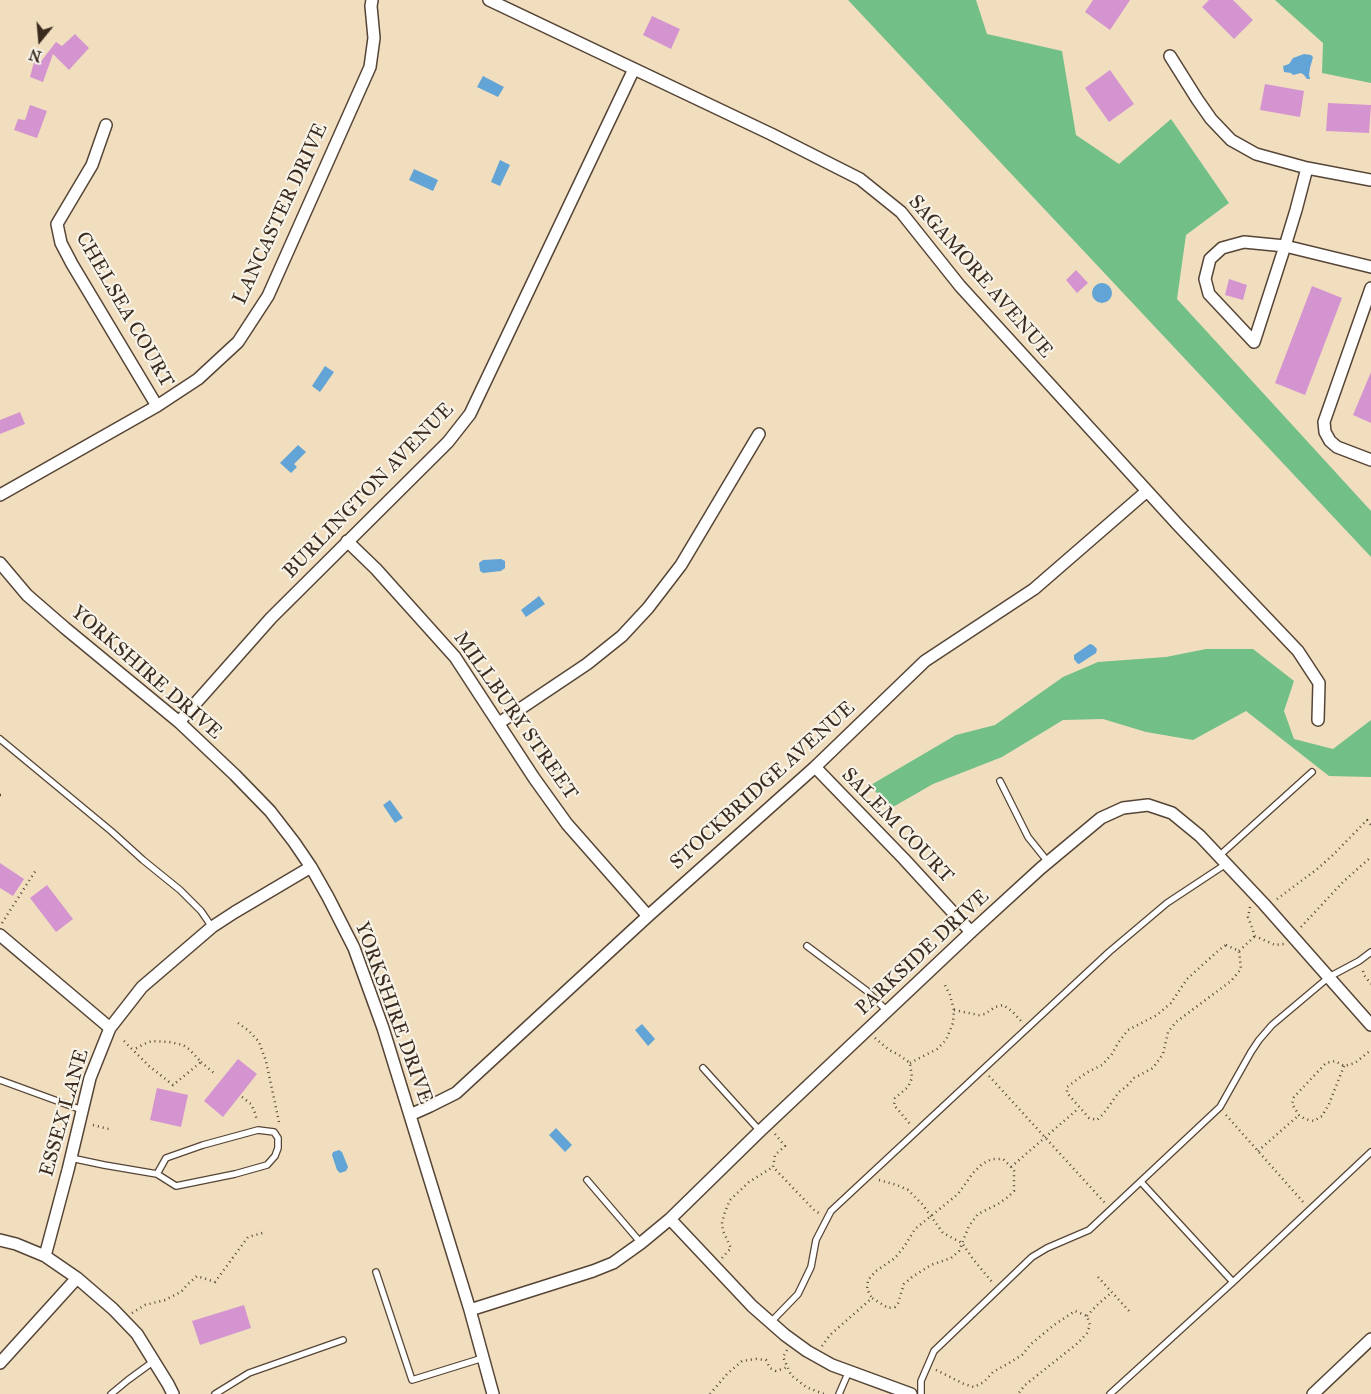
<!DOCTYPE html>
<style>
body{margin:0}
#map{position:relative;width:1371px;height:1394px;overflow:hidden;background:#f1debf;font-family:"IM FELL Great Primer",serif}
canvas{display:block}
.north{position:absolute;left:15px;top:15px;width:50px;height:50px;-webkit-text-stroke:4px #f7f3e8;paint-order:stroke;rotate:197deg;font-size:14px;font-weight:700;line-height:20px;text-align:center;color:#3b2a1e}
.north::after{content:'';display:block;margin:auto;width:18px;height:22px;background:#3b2a1e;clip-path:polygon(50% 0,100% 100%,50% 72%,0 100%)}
</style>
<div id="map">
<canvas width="1371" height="1394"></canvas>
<div class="north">N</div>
</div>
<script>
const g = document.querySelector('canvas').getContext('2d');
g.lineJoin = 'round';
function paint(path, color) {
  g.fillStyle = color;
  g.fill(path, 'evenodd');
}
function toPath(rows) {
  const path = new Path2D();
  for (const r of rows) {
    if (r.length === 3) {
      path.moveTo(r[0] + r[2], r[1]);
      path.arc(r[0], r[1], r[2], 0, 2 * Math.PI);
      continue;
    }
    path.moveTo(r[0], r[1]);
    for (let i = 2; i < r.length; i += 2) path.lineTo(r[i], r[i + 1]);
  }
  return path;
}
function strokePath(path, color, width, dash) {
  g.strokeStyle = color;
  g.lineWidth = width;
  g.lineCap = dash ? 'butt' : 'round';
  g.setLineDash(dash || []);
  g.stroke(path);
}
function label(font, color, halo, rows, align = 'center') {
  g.font = font + ' "IM FELL Great Primer",serif';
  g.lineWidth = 4.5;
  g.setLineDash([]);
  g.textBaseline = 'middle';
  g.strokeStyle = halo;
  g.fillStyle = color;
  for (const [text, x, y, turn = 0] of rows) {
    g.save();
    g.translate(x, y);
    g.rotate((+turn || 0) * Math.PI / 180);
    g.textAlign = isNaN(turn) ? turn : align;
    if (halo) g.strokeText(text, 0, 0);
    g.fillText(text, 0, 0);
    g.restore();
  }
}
paint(toPath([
 [848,0,976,0,987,34,1062,51,1076,135,1119,164,1171,119,1229,203,1186,235,1177,299,1371,511,1371,557],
 [1275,0,1371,0,1371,83,1322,73,1323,43],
 [1206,649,1253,649,1294,681,1284,711,1294,739,1333,749,1371,720,1371,777,1329,776,1246,711,1193,740,1146,732,1103,719,1063,720,1002,757,933,784,893,807,869,786,956,735,995,725,1063,677,1098,662,1166,657]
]), '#72bf88');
paint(toPath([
 [1304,54,1311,55,1313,57,1310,68,1309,75,1310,79,1307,79,1304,75,1301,73,1293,75,1291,73,1284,72,1283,66,1289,64,1293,58],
 [483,76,504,87,498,97,477,87],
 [500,160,510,165,500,186,491,182],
 [414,169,438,180,433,191,409,180],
 [1102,293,10],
 [325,366,334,372,320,392,312,386],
 [298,445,306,452,294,464,297,467,291,473,280,463],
 [501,559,505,561,505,568,501,571,483,573,480,571,479,563,483,560],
 [539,596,545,604,526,617,521,610],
 [1090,644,1093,645,1097,649,1096,653,1079,664,1077,663,1074,659,1074,655],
 [390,800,403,818,395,823,383,805],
 [642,1024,655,1039,648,1046,635,1030],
 [556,1128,572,1145,565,1152,549,1135],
 [339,1150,342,1152,348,1167,346,1171,340,1173,337,1170,332,1155,333,1152]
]), '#61a4d5');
paint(toPath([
 [1093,0,1130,0,1110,30,1085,12],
 [1209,0,1233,0,1253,20,1234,39,1202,7],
 [652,16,680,29,671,49,643,35],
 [75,34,89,48,69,70,53,54,43,82,30,77,34,62,39,64,56,42,62,46],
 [1110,70,1134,104,1109,122,1085,88],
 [1265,84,1304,91,1300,117,1260,110],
 [1328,103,1371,105,1369,133,1326,131],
 [30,105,47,111,37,138,14,130,18,119,25,120],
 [1076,270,1088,283,1077,293,1066,280],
 [1229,279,1247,285,1243,300,1225,295],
 [1312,286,1342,298,1305,395,1275,383],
 [1371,372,1371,423,1353,415],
 [20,412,25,424,0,434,0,420],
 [0,863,24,879,13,896,0,888],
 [47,885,73,919,56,932,30,898],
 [238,1059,257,1074,223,1117,204,1101],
 [157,1088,188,1095,181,1127,150,1120],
 [244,1305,251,1328,200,1345,192,1321]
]), '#d494cf');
const service = toPath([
 [0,739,111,831,143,860,180,890,201,911,212,927],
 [1000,781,1028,837,1048,862],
 [1219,856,1312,772],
 [807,946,867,991,888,1012],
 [703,1068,760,1131],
 [0,1080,82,1110],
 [71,1158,104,1165,157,1174,176,1186,235,1174,267,1165,275,1156,278,1148,278,1138,274,1132,258,1130,203,1145,166,1158,157,1174],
 [587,1180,641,1243],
 [1141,1182,1233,1282],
 [376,1272,412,1380,483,1358],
 [770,1323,798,1294,811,1267,816,1240,831,1211,1109,952,1167,903,1226,864],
 [111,1394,128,1380,154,1361],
 [215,1394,249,1373,343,1340],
 [839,1394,849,1371],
 [921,1394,921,1381,934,1351,1032,1257,1047,1248,1089,1230,1220,1107,1251,1052,1259,1040,1272,1025,1329,977,1359,961,1371,952],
 [1110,1394,1233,1282,1371,1152]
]);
const minor = toPath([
 [489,0,771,134,860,179,901,212,960,286,1179,526,1298,651,1319,683,1318,720],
 [1170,56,1197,99,1211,119,1231,140,1256,154,1307,168,1371,180],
 [106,125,92,165,57,224,61,243,72,264,157,406],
 [1307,168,1296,210,1285,246,1254,342,1209,294,1205,279,1210,259,1222,248,1244,242,1285,246,1371,267],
 [1371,288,1324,422,1325,432,1330,441,1337,447,1371,460],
 [0,495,157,406,198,379,238,342,268,296,370,67,374,38,371,6,372,0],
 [347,541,376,569,455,657,534,778,567,824,648,916],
 [0,563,27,595,65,628,179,722,235,775,270,811,294,842,311,867,328,897,354,948,383,1028,470,1310,493,1394],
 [179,722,271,618,448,442,470,414,634,69],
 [499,723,587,664,622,636,648,608,681,565,759,434],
 [815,767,904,859,971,932],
 [0,935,110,1028],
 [410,1115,430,1106,456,1093,648,916,815,767,925,661,1034,589,1147,491],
 [670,1219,752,1306,785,1335,807,1351,832,1365,911,1394],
 [0,1240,16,1244,45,1256,77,1278,113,1309,137,1334,168,1384,173,1394],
 [45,1256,68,1170,90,1078,110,1028,142,987,212,927,235,912,311,867],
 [470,1310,593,1271,613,1263,641,1243,670,1219,760,1131,971,932,1041,868,1101,818,1123,808,1148,805,1172,813,1200,836,1264,904,1371,1025],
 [0,1363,77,1278],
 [1313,1394,1371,1339]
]);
strokePath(service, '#564536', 8);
strokePath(minor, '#564536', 14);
strokePath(toPath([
 [0,795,1,795],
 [1277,899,1316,870,1333,855,1367,820,1371,825],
 [1250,907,1248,917,1255,936,1275,945,1284,944],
 [2,923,36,870],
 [1301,927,1343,882,1371,857],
 [1226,945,1239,951,1241,969,1231,981,1176,1022,1168,1032,1163,1054,1153,1068,1134,1078,1128,1085,1119,1092,1104,1113,1097,1120,1089,1118,1067,1093,1067,1087,1086,1073,1102,1065,1112,1054,1118,1043,1128,1030,1157,1015,1171,1003,1187,979,1219,950,1226,945],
 [1239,951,1255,936],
 [1363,971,1364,975,1371,984],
 [954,1010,979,1015,985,1014,995,1007,1003,1005,1012,1011,1021,1021],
 [238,1023,249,1031,259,1042,266,1061,276,1108,279,1122,278,1124],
 [875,1038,889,1050,899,1055,910,1063,912,1078,908,1087,895,1098,894,1105,910,1124],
 [124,1041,149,1066,173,1085,201,1062,189,1049,183,1045,169,1042,152,1041,144,1044,133,1050],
 [201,1062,215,1074],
 [910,1063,937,1049,946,1040,953,1023,954,1010,950,995,944,983],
 [1344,1066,1329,1104,1322,1116,1314,1121,1305,1119,1299,1115,1292,1104,1294,1097,1326,1063,1335,1061,1344,1066,1355,1063,1371,1050],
 [989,1076,1105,1203],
 [242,1097,251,1104,255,1113,257,1121],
 [1226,1115,1304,1203],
 [93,1125,109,1129],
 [775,1134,785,1146,775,1155,773,1167,815,1211,819,1213],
 [1258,1151,1299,1115],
 [1011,1167,1079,1108],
 [879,1180,897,1185,908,1190,922,1204,943,1233,962,1243,973,1259,992,1282],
 [722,1258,731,1248,723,1231,722,1222,725,1212,730,1200,749,1182,773,1167],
 [1098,1277,1130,1312],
 [132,1313,145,1305,165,1300,181,1292,187,1285,197,1276,215,1282,248,1237,266,1232],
 [1087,1316,1096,1306,1112,1292],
 [822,1346,830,1335,872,1298,888,1308,895,1307,898,1303,904,1284,912,1277,931,1265,951,1258,959,1251,969,1226,978,1214,998,1204,1008,1197,1014,1191,1014,1171,1011,1167,1003,1159,992,1159,982,1164,973,1173,958,1194,915,1229,904,1247,895,1258,876,1271,868,1280,867,1289,872,1298],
 [787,1350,783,1357,791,1375,806,1387,824,1394],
 [936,1370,964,1384,974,1387,984,1382,993,1372,1009,1363,1022,1355,1031,1344,1054,1325,1075,1311,1087,1316,1090,1325,1087,1333,1078,1343,1025,1385,1018,1394],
 [710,1394,727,1374,742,1361,756,1359,766,1360,770,1368,776,1371,788,1367]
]), '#564536', 2.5, [1, 4]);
strokePath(service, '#fff', 5.5);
strokePath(minor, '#fff', 11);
label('20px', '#3b2a1e', '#f7f3e8', [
 ["LANCASTER DRIVE",281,214,-65],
 ["SAGAMORE AVENUE",980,277,49],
 ["CHELSEA COURT",124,310,60],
 ["BURLINGTON AVENUE",369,491,-46],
 ["YORKSHIRE DRIVE",146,673,41],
 ["MILLBURY STREET",515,716,55],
 ["STOCKBRIDGE AVENUE",763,786,-42],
 ["SALEM COURT",897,826,46],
 ["PARKSIDE DRIVE",923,953,-43],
 ["YORKSHIRE DRIVE",393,1013,70],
 ["ESSEX LANE",65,1113,-74]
]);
</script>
